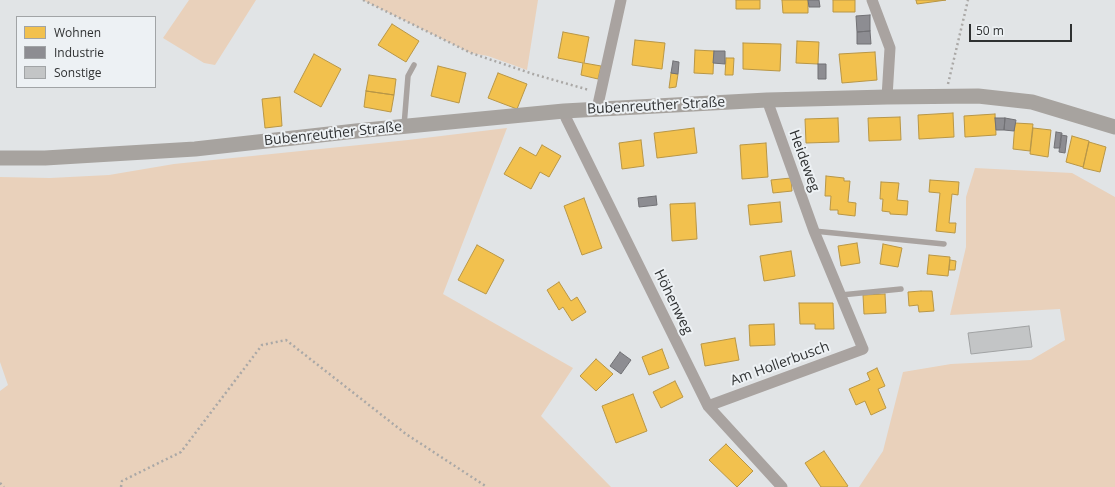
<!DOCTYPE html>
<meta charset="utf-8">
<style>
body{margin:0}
#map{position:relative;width:1115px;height:487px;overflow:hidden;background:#e1e4e6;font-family:"Open Sans",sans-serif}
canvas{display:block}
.legend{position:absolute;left:16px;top:16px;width:140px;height:72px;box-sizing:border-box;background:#edf1f4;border:1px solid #a1a4a6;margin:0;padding:5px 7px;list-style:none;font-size:12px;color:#2f3132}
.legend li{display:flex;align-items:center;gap:8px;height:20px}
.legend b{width:20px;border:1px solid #a1a4a6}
.scale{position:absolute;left:969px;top:24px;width:103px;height:18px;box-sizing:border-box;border:2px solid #2f3132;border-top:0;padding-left:5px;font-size:12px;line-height:14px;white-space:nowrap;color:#2f3132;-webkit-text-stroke:3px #edf1f4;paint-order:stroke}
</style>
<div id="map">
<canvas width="1115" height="487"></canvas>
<ul class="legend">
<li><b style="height:11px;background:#f2c14e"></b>Wohnen</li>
<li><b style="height:11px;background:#8d8d92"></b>Industrie</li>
<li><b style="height:11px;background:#c3c5c6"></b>Sonstige</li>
</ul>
<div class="scale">50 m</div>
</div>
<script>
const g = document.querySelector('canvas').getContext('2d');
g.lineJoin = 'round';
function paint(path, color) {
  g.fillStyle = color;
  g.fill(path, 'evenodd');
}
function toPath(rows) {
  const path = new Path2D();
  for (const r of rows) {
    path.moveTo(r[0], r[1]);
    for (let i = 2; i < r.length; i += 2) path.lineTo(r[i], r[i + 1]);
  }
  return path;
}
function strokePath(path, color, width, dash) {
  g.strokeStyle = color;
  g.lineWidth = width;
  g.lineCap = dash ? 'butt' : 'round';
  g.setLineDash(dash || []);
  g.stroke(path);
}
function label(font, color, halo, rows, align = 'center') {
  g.font = font + ' "Open Sans",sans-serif';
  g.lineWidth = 4;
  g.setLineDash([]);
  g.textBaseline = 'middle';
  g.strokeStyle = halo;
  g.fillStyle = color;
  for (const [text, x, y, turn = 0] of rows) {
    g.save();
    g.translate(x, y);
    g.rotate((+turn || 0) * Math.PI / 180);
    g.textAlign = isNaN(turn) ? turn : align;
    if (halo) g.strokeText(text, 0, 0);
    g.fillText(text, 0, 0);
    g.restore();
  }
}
paint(toPath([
 [189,0,256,0,215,65,204,63,163,38],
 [363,0,538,0,527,70,488,56,471,53],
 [507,128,443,294,573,368,541,416,611,487,0,487,0,391,8,385,0,362,0,177,50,178,109,175,174,164,408,140],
 [975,168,1072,173,1115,197,1115,487,859,487,883,451,903,372,951,364,1031,360,1065,340,1060,309,950,315,966,247,966,197]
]), '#e9d1bb');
const homes = toPath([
 [736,0,760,0,760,9,736,9,736,0],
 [782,0,808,0,808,13,783,13,782,0],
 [833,0,855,0,855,12,833,12,833,0],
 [916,0,946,0,917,4,916,0],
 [392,24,419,41,406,62,378,45,392,24],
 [563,32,589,37,584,63,601,66,598,79,581,75,583,63,558,58,563,32],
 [635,40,665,43,662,69,632,65,635,40],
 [797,41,819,42,818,64,796,63,797,41],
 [743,43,781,44,780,71,743,69,743,43],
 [695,50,714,51,713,74,694,73,695,50],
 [875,52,877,80,842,83,839,54,875,52],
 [314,54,341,69,321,107,294,92,314,54],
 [726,58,734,58,733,75,725,75,726,58],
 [438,66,466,73,459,103,431,96,438,66],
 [498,73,527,84,517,109,488,98,498,73],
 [671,73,678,74,676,87,669,88,671,73],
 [369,75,396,79,394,95,366,91,369,75],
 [366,91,394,95,391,112,364,107,366,91],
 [280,97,282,126,265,128,262,99,280,97],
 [953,113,954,137,919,139,918,115,953,113],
 [995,114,996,135,965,137,964,116,995,114],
 [900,117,901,140,869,141,868,118,900,117],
 [838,118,839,142,806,143,805,119,838,118],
 [1015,123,1033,124,1030,151,1013,149,1015,123],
 [694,128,697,153,657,158,654,133,694,128],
 [1033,128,1051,130,1048,157,1030,154,1033,128],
 [1072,136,1089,141,1083,167,1066,162,1072,136],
 [641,140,644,166,622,169,619,143,641,140],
 [1089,142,1106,147,1100,172,1083,168,1089,142],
 [766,143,768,177,742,179,740,145,766,143],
 [542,145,561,156,549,177,540,172,531,189,504,174,520,147,536,156,542,145],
 [826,176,844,178,844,181,850,181,848,202,856,203,855,216,838,214,838,210,830,210,831,196,825,196,826,176],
 [791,178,792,191,773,193,771,180,791,178],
 [930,180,959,182,958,195,952,194,949,223,956,223,955,233,936,231,940,193,929,192,930,180],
 [881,182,899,183,897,200,908,201,907,215,890,214,890,212,882,211,883,199,880,199,881,182],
 [584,198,602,248,582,255,564,206,584,198],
 [780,202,782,222,750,225,748,205,780,202],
 [695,203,697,239,672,241,670,204,695,203],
 [857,243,860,263,841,266,838,246,857,243],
 [883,244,902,248,898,267,880,264,883,244],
 [477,245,504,260,486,294,458,280,477,245],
 [791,251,795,276,764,281,760,256,791,251],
 [929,255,950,257,948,276,927,274,929,255],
 [950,260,956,261,955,270,949,270,950,260],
 [559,282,571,301,577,297,586,312,572,321,563,307,559,310,547,290,559,282],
 [921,291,932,291,934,311,919,312,918,305,909,306,908,292,921,291],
 [885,294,886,313,864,314,863,295,885,294],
 [799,303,833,303,834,329,815,329,815,324,800,324,799,303],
 [774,324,775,345,750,346,749,325,774,324],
 [735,338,739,360,705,366,701,344,735,338],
 [662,349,669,368,649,375,642,357,662,349],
 [596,359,613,374,596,391,580,376,596,359],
 [877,368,885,386,878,389,886,408,871,415,865,401,856,405,849,389,870,380,867,373,877,368],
 [675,381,683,397,661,408,653,392,675,381],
 [633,394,647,431,616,443,602,406,633,394],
 [726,444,753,471,737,487,709,460,726,444],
 [824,451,848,486,846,487,821,487,805,463,824,451]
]);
paint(homes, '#f2c14e');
strokePath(homes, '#b89646', 1);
const industry = toPath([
 [808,0,819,0,820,7,809,7,808,0],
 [870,15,870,31,857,32,856,16,870,15],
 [870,31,871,44,857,44,857,32,870,31],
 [714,51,725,51,725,64,713,63,714,51],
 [673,61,679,62,678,74,671,73,673,61],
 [818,64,826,64,826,79,818,79,818,64],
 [995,118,1005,118,1004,130,996,130,995,118],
 [1005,118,1016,120,1014,131,1004,130,1005,118],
 [1056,132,1062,133,1060,148,1054,148,1056,132],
 [1061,135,1067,136,1065,153,1059,152,1061,135],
 [656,196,657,205,639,207,638,198,656,196],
 [620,352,631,360,621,374,610,366,620,352]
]);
paint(industry, '#8d8d92');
strokePath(industry, '#717175', 1);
const building = toPath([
 [1029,326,1032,347,971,354,968,333,1029,326]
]);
paint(building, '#c3c5c6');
strokePath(building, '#a0a2a3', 1);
strokePath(toPath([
 [363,0,471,53,533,74,589,90],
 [948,84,968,0],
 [0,483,4,487],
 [121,487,122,481,181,452,262,345,286,340,406,434,487,487]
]), '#aaa8a6', 2.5, [2, 3]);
strokePath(toPath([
 [404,126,408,76,414,65],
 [814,231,944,244],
 [841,295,901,289]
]), '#a9a3a0', 5.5);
strokePath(toPath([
 [872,0,890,48,887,97],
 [597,109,621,0],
 [564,111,566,118,708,406,782,487],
 [708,406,863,349,814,231,767,100]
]), '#a9a3a0', 11);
strokePath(toPath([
 [0,158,45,158,195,149,356,131,564,111,767,100,887,97,978,96,1032,102,1115,127]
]), '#a7a39f', 15);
label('14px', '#2f3132', '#edf1f4', [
 ["Bubenreuther Straße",656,106,-3],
 ["Bubenreuther Straße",333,134,-6],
 ["Heideweg",804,161,70],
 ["Höhenweg",673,302,64],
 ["Am Hollerbusch",780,364,-20]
]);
</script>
